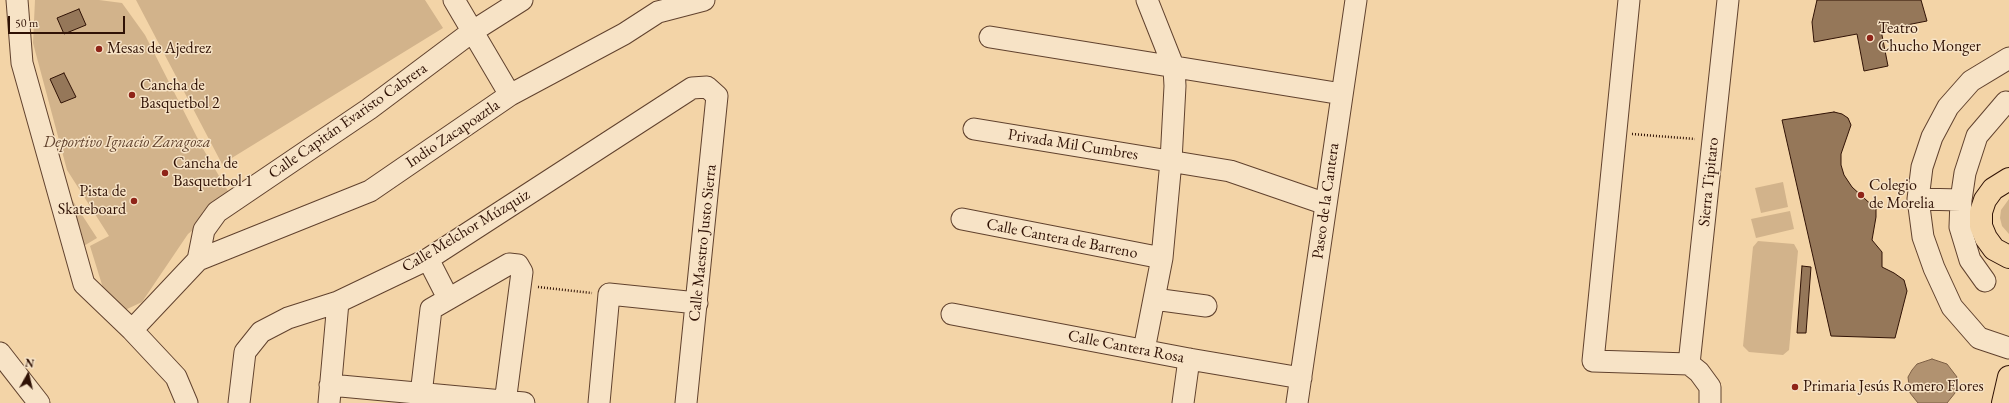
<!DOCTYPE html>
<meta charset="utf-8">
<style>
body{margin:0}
#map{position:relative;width:2009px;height:403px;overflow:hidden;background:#f3d4a7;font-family:"EB Garamond",serif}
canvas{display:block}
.north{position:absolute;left:8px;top:355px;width:40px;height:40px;-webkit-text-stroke:3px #f7e3c6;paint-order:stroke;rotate:8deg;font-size:11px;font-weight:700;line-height:16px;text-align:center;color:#301205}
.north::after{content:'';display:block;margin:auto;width:14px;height:18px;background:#301205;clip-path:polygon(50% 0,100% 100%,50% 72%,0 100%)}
.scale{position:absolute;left:8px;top:16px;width:117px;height:18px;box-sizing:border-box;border:2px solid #301205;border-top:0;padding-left:5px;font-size:12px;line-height:14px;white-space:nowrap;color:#301205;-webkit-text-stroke:3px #f7e3c6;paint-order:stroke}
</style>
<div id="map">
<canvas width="2009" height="403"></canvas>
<div class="north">N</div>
<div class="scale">50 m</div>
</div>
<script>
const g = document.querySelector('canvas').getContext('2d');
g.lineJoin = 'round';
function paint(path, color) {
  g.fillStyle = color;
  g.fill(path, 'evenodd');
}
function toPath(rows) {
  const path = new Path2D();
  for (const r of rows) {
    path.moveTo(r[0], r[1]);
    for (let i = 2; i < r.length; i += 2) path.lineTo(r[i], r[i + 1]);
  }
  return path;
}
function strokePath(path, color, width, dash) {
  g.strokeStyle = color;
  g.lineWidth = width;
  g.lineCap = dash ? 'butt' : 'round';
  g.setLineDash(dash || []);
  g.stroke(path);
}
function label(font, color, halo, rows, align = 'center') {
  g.font = font + ' "EB Garamond",serif';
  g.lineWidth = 3;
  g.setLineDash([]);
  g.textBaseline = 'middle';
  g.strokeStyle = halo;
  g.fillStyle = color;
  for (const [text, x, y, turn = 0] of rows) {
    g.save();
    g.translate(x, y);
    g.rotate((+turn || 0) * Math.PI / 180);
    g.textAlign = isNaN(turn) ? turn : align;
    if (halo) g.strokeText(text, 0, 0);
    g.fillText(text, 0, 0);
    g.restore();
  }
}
paint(toPath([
 [35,0,99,0,122,3,145,35,202,147,232,198,188,234,142,302,125,310,103,288,90,246,109,236,67,170,33,43],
 [136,0,425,0,443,28,222,164],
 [58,178,97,238,77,250],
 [1783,182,1788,207,1761,213,1755,188],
 [2009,199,2009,234,2002,226,2000,218,2001,210],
 [1790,211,1794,229,1756,238,1751,219],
 [1758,241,1794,244,1798,251,1789,350,1783,355,1749,352,1743,346,1753,247]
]), '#d2b38b');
const water = toPath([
 [1932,359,1947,364,1957,377,1955,393,1947,403,1918,403,1910,393,1908,377,1912,370,1917,364,1932,359]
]);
paint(water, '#b19270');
strokePath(water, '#7d5f45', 1);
const building = toPath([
 [1817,0,1921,0,1927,21,1881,30,1888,66,1864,71,1857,34,1814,42,1812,22,1817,0],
 [79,9,86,25,64,34,57,18,79,9],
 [64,73,76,97,61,103,50,79,64,73],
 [1834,112,1842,114,1848,118,1851,125,1841,154,1841,165,1844,175,1852,187,1876,209,1876,217,1872,240,1882,252,1882,267,1894,273,1904,280,1907,291,1895,338,1831,336,1782,120,1834,112],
 [1802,266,1811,267,1806,333,1797,333,1802,266]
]);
paint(building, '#957759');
strokePath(building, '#301205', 1);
const minor = toPath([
 [17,0,22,63,84,284,132,330,176,377,187,403],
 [454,0,510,95],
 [1629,0,1593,361,1689,364,1699,372,1710,387,1710,403],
 [990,37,1342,94],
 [2009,58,1971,81,1948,107,1932,137,1922,167,1918,199,1923,237,1934,268,1952,307,1979,338,2009,348],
 [974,129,1230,171,1326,204],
 [1918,199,1961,200],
 [962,219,1162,258],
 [428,259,448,298],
 [198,260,370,191,510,95,624,34,658,12,704,0],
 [1985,281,1970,260,1960,227,1961,200,1965,173,1977,136,2006,102],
 [1154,299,1206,306],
 [952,314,1189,359,1301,378],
 [132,330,198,260,204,230,217,212,369,109,473,31,522,0],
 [1144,350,1162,258,1171,161,1175,86,1174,68,1147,0],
 [0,353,39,403],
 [1689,364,1728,0],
 [330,385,524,403],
 [239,403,245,352,261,332,288,318,338,302,428,259,692,88,707,87,717,96,686,403],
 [329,403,338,302],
 [420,403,431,309,509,264,518,265,522,272,505,403],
 [599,403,609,294,697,303],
 [1183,403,1189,359],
 [1297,403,1356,0]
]);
const major = toPath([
 [2009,179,1993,189,1985,200,1981,212,1981,226,1986,238,1994,249,2009,257],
 [2003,403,2009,377]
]);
strokePath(minor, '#61422e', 23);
strokePath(major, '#301205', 24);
strokePath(toPath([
 [1632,134,1695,139],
 [538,287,592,293]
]), '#301205', 2.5, [1, 2]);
strokePath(minor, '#f7e3c6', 21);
strokePath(major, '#f3d4a7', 22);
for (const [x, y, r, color] of [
 [1870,38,4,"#8f2418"],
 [99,49,4,"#8f2418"],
 [132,95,4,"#8f2418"],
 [165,173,4,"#8f2418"],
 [1861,195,4,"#8f2418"],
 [134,201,4,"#8f2418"],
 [1795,387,4,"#8f2418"]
]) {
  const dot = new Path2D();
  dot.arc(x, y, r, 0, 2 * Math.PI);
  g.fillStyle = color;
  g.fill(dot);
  strokePath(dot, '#f7e3c6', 1.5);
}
label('16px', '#301205', '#f7e3c6', [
 ["Teatro",1878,29],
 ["Chucho Monger",1878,47],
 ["Mesas de Ajedrez",107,49],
 ["Cancha de",140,86],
 ["Basquetbol 2",140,104],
 ["Cancha de",173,164],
 ["Basquetbol 1",173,182],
 ["Colegio",1869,186],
 ["de Morelia",1869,204],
 ["Pista de",126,192,"right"],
 ["Skateboard",126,210,"right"],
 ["Primaria Jesús Romero Flores",1803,387]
], 'left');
label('16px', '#301205', '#f7e3c6', [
 ["Calle Capitán Evaristo Cabrera",348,121,-35],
 ["Indio Zacapoaztla",453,134,-34],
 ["Privada Mil Cumbres",1073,145,9],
 ["Sierra Tipitaro",1709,182,-84],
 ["Paseo de la Cantera",1326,201,-82],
 ["Calle Melchor Múzquiz",466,231,-31],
 ["Calle Cantera de Barreno",1062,239,11],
 ["Calle Maestro Justo Sierra",703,243,-84],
 ["Calle Cantera Rosa",1126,347,11]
]);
label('italic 16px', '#61422d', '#f7e3c6', [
 ["Deportivo Ignacio Zaragoza",127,143]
]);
</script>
